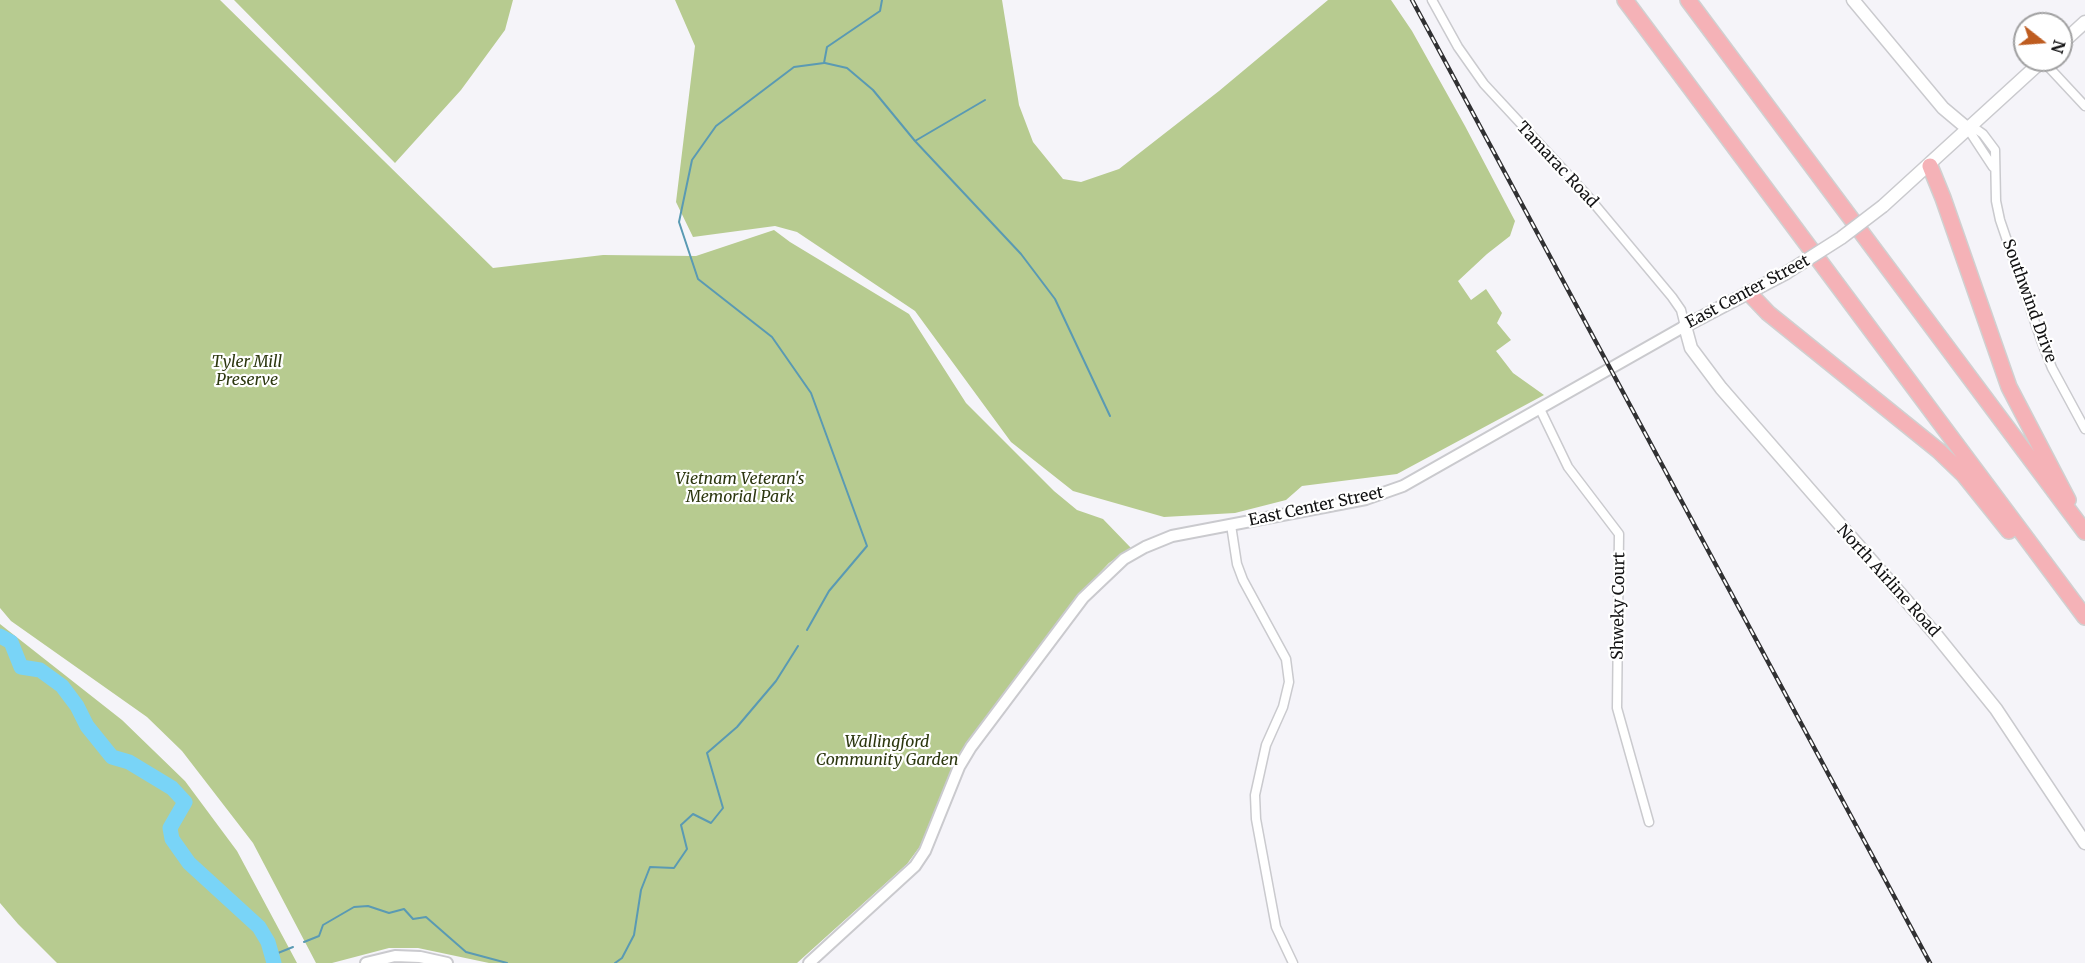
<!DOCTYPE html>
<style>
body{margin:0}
#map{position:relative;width:2085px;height:963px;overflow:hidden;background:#f5f4f9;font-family:Merriweather,serif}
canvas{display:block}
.north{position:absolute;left:2013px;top:12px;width:60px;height:60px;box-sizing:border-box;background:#fff;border:2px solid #a0a0a1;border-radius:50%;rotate:107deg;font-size:16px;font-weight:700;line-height:24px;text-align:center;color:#121213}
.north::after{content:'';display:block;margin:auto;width:21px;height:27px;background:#be5c20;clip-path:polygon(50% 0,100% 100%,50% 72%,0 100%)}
</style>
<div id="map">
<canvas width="2085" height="963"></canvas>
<div class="north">N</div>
</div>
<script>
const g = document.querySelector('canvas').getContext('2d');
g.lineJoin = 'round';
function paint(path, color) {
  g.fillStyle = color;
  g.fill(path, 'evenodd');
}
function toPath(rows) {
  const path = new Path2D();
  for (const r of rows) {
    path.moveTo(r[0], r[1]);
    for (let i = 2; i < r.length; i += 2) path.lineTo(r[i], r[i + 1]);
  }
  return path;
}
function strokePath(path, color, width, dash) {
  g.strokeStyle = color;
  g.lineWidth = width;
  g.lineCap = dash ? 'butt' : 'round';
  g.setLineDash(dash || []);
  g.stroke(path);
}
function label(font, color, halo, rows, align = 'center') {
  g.font = font + ' Merriweather,serif';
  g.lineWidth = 4.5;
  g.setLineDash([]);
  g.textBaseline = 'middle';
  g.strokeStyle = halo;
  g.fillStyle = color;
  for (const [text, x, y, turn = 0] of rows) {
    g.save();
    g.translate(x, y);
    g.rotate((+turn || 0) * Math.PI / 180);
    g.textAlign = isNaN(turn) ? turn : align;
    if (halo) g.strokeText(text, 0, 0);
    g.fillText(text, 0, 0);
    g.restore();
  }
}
paint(toPath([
 [0,0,220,0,493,268,603,255,696,256,774,230,790,242,909,314,966,403,1054,491,1077,510,1103,519,1131,548,1109,563,1079,595,959,754,921,845,907,864,797,963,489,963,418,948,389,948,332,963,316,963,253,843,182,751,147,717,11,621,0,608],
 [234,0,513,0,505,30,461,90,395,163],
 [675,0,1002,0,1019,105,1033,142,1063,179,1081,182,1119,169,1219,91,1328,0,1391,0,1412,31,1465,126,1515,221,1510,236,1487,254,1458,281,1471,300,1486,289,1502,313,1497,323,1511,340,1496,351,1513,373,1544,395,1397,474,1302,486,1286,500,1235,513,1164,517,1073,491,1011,442,915,311,797,232,775,226,693,237,676,202,695,46],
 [0,624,122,720,185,781,237,851,297,963,57,963,18,924,0,903]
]), '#b7cb90');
strokePath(toPath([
 [825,63,847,68,873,90,915,141,1021,254,1055,299,1110,416],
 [915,141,985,100],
 [807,630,829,591,867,546,811,393,772,337,698,279,679,222,692,160,716,126,794,67,824,63,827,47,880,11,882,0],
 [304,942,319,936,323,925,354,907,368,906,389,913,404,909,413,919,426,917,466,952,507,963],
 [273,955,293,947],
 [615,963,622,958,634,935,641,890,650,867,674,868,687,849,681,825,693,814,711,823,723,808,707,753,737,727,776,681,798,646]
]), '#5a9ab3', 2);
strokePath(toPath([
 [0,636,11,642,21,667,40,670,62,686,77,706,87,726,112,757,129,762,172,788,185,802,170,828,172,839,189,863,259,927,268,942,274,963]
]), '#79d4f7', 15);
const minor = toPath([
 [1432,0,1458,47,1484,84,1586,194,1672,297,1681,310,1685,326],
 [2043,61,2085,106],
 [1993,167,1968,129,1976,129,1983,134,1995,150,1996,201,2000,220,2041,340,2052,368,2085,429],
 [1540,409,1568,467,1619,534,1617,708,1649,822],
 [1231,525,1237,564,1243,580,1286,659,1289,682,1283,707,1266,745,1255,795,1256,819,1276,927,1293,963]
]);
const tertiary = toPath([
 [366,963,395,956,420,957,447,963],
 [809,963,915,866,925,851,959,767,971,747,1083,598,1124,559,1145,547,1172,536,1366,499,1403,486,1685,326]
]);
const secondary = toPath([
 [1853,0,1943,108,1968,129],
 [2061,44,2085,22],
 [1883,206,2043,60],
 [1786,273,1685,326,1691,348,1721,388,1937,636,1996,709,2085,843]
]);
const motorway = toPath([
 [1625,0,2085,617],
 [1688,0,2085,532],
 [1930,166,1943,198,2009,387,2068,500],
 [1749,293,1768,313,1939,451,1964,475,2009,531]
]);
strokePath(minor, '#cacace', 11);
strokePath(tertiary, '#cacace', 14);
strokePath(secondary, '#cacace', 15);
strokePath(motorway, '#d0d0d0', 18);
strokePath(minor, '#fff', 8);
strokePath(tertiary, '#fff', 10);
strokePath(secondary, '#fff', 12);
strokePath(motorway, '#f5b2b7', 15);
const rail = toPath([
 [1412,0,1930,963]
]);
strokePath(rail, '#313133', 4.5);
strokePath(rail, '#fff', 2, [7]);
const secondaryBridge = toPath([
 [1786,273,1841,238,1883,206]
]);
strokePath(secondaryBridge, '#cacace', 15, []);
strokePath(secondaryBridge, '#fff', 12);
label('16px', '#121213', '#fff', [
 ["Tamarac Road",1557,165,47],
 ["East Center Street",1748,292,-28],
 ["Southwind Drive",2029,301,70],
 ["East Center Street",1316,507,-12],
 ["North Airline Road",1888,581,48],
 ["Shweky Court",1619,606,-89]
]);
label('italic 16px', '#2c370f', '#fff', [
 ["Tyler Mill",247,362],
 ["Preserve",247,380],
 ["Vietnam Veteran's",740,479],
 ["Memorial Park",740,497],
 ["Wallingford",887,742],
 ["Community Garden",887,760]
]);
</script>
